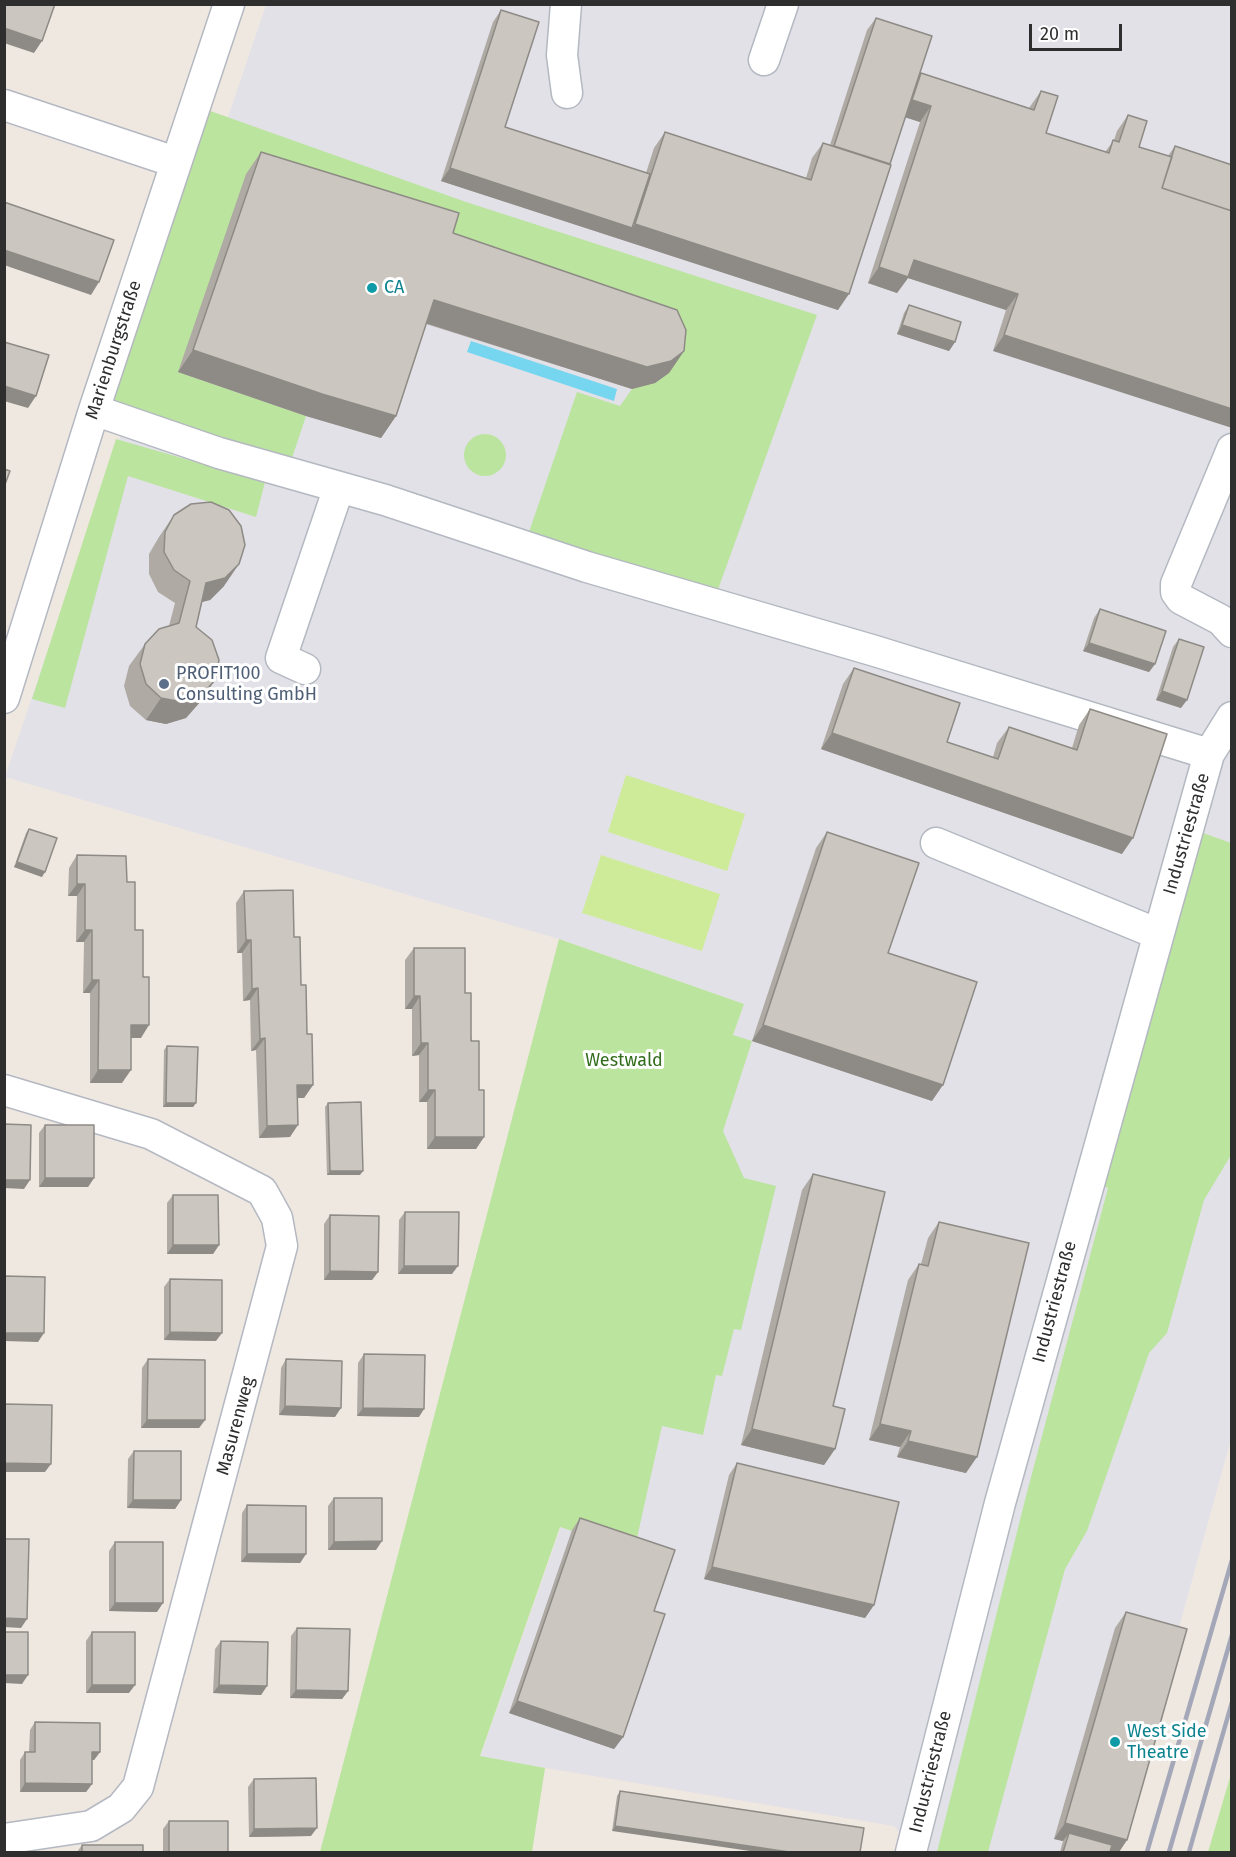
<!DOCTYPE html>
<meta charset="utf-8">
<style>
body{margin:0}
#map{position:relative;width:1236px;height:1857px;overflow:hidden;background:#efe8e1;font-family:"Fira Sans",sans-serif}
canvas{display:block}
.frame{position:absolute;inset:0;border:6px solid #2e2e2e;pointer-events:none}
.scale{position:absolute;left:1029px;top:24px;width:93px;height:27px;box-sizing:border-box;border:3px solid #2e2e2e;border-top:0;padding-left:8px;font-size:18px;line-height:21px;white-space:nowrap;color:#2e2e2e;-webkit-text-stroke:4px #fff;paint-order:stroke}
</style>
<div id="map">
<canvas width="1236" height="1857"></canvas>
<div class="frame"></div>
<div class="scale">20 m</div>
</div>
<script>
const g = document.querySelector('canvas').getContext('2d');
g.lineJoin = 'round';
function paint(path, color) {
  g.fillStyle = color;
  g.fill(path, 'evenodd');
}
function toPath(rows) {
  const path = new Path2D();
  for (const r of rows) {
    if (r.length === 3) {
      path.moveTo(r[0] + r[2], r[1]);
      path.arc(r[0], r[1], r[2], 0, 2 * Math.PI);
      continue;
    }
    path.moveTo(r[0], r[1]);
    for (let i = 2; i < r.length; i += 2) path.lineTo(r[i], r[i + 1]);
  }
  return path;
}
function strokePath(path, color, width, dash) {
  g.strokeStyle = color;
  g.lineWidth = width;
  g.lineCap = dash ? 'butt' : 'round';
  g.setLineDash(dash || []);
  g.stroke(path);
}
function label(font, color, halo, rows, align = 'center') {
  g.font = font + ' "Fira Sans",sans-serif';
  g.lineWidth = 6;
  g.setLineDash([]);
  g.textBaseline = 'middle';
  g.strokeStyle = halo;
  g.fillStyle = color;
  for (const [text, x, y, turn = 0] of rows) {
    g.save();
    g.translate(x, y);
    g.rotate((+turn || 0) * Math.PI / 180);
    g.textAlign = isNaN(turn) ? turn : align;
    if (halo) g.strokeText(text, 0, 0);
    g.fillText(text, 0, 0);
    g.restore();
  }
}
paint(toPath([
 [266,5,1231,5,1231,1439,1117,1852,916,1852,894,1826,480,1757,744,1004,559,939,5,777]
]), '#e2e1e8');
paint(toPath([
 [202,108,466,202,817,315,716,595,529,532,577,392,620,406,632,389,438,255,178,372,306,416,291,461,102,397],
 [485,455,21],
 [116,439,265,482,256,517,128,476,65,708,32,699],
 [1203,833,1231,843,1231,1155,1204,1200,1167,1333,1149,1353,1087,1531,1065,1569,988,1852,937,1852,1026,1496,1108,1188,1102,1185],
 [559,939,744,1004,733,1035,752,1041,723,1131,744,1178,776,1186,741,1330,734,1329,722,1376,716,1375,703,1435,662,1426,634,1551,560,1527,480,1756,545,1768,532,1852,320,1852],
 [1231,1774,1231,1852,1208,1852]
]), '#bbe49e');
paint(toPath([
 [626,775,745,814,727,871,608,832],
 [601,855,720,894,702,951,582,913]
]), '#ceeb9a');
paint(toPath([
 [471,341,617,389,614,401,467,352]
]), '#76d6ef');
const minor = toPath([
 [566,4,562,55,567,93],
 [764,60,783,4],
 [4,105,175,162],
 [94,410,219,453,385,500,587,567,875,651,1209,754],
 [1232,449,1176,584,1176,592,1181,599,1221,620,1232,632],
 [305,669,281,658,339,487],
 [4,698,94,410,229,4],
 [936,843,1158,934],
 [4,1090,151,1134,262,1191,277,1218,282,1246,138,1787,121,1808,91,1826,4,1839],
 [911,1852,1000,1503,1209,754,1232,717]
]);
strokePath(minor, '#b4b8c1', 33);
strokePath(minor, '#fff', 30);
strokePath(toPath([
 [1147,1852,1232,1560],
 [1169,1852,1232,1635],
 [1189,1852,1232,1702]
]), '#a3a7b8', 4.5);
paint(toPath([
 [501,10,505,127,646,173,654,148,665,132,806,178,812,158,823,143,830,145,867,30,876,18,918,77,921,73,1029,108,1041,91,1046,133,1105,152,1114,140,1117,131,1128,115,1139,147,1168,156,1175,146,1232,165,993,351,1006,310,908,278,897,293,868,283,920,122,905,117,838,310,441,181,493,22],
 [261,152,453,233,684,351,669,373,655,383,632,389,426,324,396,416,381,438,306,416,178,372,246,174],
 [909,305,955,342,949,351,897,334,904,313],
 [174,515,224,586,210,600,202,602,196,627,215,680,200,702,186,718,166,724,146,720,130,706,124,686,129,666,145,644,169,626,175,603,158,592,149,574,149,554,159,537],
 [1100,609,1155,664,1149,672,1083,651,1094,618],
 [1179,639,1181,708,1156,700,1173,647],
 [854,668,947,742,993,757,997,743,1009,727,1072,748,1079,725,1090,709,1122,854,821,749,843,684],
 [29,829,42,877,14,867,26,833],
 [827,832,888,953,932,1101,752,1041,816,848],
 [77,855,127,882,135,930,141,1038,131,1038,122,1083,90,1083,90,993,83,993,84,942,76,942,77,896,68,896,69,868],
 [244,891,294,937,301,985,313,1085,304,1098,298,1098,290,1137,259,1138,256,1050,251,1051,250,1000,243,1001,242,953,237,953,236,903],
 [414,948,465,993,479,1090,484,1137,476,1149,427,1149,427,1102,419,1102,419,1055,412,1056,412,1009,405,1009,405,960],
 [167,1046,196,1103,193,1107,163,1107,164,1050],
 [328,1103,360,1175,327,1175,325,1107],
 [45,1125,94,1178,88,1187,39,1187,39,1133],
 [813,1174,833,1406,835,1449,824,1465,741,1445,802,1190],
 [173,1195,219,1245,213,1254,167,1254,167,1203],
 [405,1212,452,1274,398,1274,399,1220],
 [330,1215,378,1272,372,1280,324,1280,324,1224],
 [939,1222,966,1473,897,1457,900,1447,869,1440,908,1280,919,1264,921,1264,928,1238],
 [170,1279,216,1341,164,1340,164,1287],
 [364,1354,419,1417,357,1416,358,1363],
 [148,1359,205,1420,199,1428,141,1428,142,1368],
 [286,1359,335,1417,279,1415,281,1368],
 [134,1451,181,1500,175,1509,127,1508,128,1459],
 [737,1463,874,1605,865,1618,704,1579,729,1475],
 [334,1498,376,1550,328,1550,328,1506],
 [247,1505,306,1554,300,1563,241,1562,242,1513],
 [580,1518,654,1611,623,1737,614,1749,509,1713,572,1530],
 [115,1542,157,1612,109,1611,109,1551],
 [1126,1612,1127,1840,1119,1852,1060,1852,1063,1841,1054,1839,1115,1628],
 [297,1628,348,1691,342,1699,290,1698,291,1636],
 [92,1632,129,1693,86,1693,86,1641],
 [221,1641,267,1686,261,1695,213,1693,215,1649],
 [35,1722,100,1752,94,1760,92,1760,92,1784,86,1792,20,1792,20,1760,25,1752,29,1752,30,1730],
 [254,1779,311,1836,249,1837,248,1787],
 [620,1791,864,1828,612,1831,617,1796],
 [169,1821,228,1852,163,1852,163,1829],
 [82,1845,143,1852,77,1852]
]), '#afaaa4');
paint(toPath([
 [4,28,42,41,34,53,4,43],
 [912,100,931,106,920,122,901,116],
 [450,168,632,228,635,224,849,294,838,310,441,181],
 [4,250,99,282,91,295,4,265],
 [914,260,1018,294,1006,310,908,278,897,293,868,283,879,267],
 [434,300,684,351,669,373,655,383,632,389,419,321],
 [902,325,955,342,949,351,897,334],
 [1004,335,1232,409,1232,428,993,351],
 [193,350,396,416,381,438,306,416,178,372],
 [4,386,36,396,28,408,4,401],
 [239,564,224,586,210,600,190,605,206,583],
 [1089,643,1155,664,1149,672,1083,651],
 [215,680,200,702,186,718,166,724,146,720,161,698],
 [1162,691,1187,700,1181,708,1156,700],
 [832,733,1133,838,1122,854,821,749],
 [17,862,45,872,42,877,14,867],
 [77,884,85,884,77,896,68,896],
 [85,930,92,930,84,942,76,942],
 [246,940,251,940,242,953,237,953],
 [92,980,99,980,90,993,83,993],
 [258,988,250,1000,243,1001,252,989],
 [414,996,420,996,412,1009,405,1009],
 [131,1025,149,1025,141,1038,122,1038],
 [763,1025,943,1085,932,1101,752,1041],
 [265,1038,256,1050,251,1051,260,1039],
 [421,1043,428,1043,419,1055,412,1056],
 [98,1070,131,1070,122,1083,90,1083],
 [297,1085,313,1085,304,1098,289,1098],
 [428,1090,435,1090,427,1102,419,1102],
 [166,1103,196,1103,193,1107,163,1107],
 [298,1125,290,1137,259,1138,267,1126],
 [435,1137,484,1137,476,1149,427,1149],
 [330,1171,363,1171,360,1175,327,1175],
 [45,1178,94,1178,88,1187,39,1187],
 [4,1180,30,1180,24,1189,4,1188],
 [173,1245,219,1245,213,1254,167,1254],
 [404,1266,458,1266,452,1274,398,1274],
 [330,1271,378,1272,372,1280,324,1280],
 [170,1332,222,1333,216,1341,164,1340],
 [4,1333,44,1333,38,1342,4,1341],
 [285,1406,341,1408,335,1417,279,1415],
 [363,1408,424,1409,419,1417,357,1416],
 [147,1420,205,1420,199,1428,141,1428],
 [880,1424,911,1431,900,1447,869,1440],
 [752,1429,835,1449,824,1465,741,1445],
 [908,1441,977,1457,966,1473,897,1457],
 [4,1463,51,1464,45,1472,4,1472],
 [133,1500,181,1500,175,1509,127,1508],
 [382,1541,376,1550,328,1550,334,1542],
 [247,1554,306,1554,300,1563,241,1562],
 [712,1567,874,1605,865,1618,704,1579],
 [115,1603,163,1603,157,1612,109,1611],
 [4,1618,27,1619,21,1628,4,1627],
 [4,1675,28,1675,22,1684,4,1683],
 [92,1685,135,1685,129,1693,86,1693],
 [219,1685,267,1686,261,1695,213,1693],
 [296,1690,348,1691,342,1699,290,1698],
 [517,1701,623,1737,614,1749,509,1713],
 [92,1752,100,1752,94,1760,86,1760],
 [25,1783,92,1784,86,1792,20,1792],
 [1065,1823,1127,1840,1119,1852,1102,1852,1069,1833,1063,1841,1054,1839],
 [615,1826,789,1852,757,1852,612,1831],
 [317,1828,311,1836,249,1837,254,1829]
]), '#8e8b86');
const building = toPath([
 [4,4,55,4,42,41,4,28,4,4],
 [501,10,539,22,505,127,650,174,632,228,450,168,501,10],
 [876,18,932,36,890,164,834,146,876,18],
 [921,73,1034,110,1041,91,1058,96,1046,133,1109,153,1113,140,1119,142,1128,115,1147,121,1139,147,1172,157,1162,188,1232,211,1232,409,1004,335,1018,294,914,260,908,277,879,267,931,106,912,100,921,73],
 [665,132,811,180,823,143,891,165,849,294,635,224,665,132],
 [1175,146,1232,165,1232,211,1162,188,1175,146],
 [261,152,459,213,453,233,677,310,686,330,684,351,671,361,647,367,434,300,396,416,322,394,193,350,261,152],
 [4,202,114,240,99,282,4,250,4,202],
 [909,305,961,322,955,342,902,325,909,305],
 [4,342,49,355,36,396,4,386,4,342],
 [4,469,10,471,4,487,4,469],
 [211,502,229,510,241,526,245,545,239,564,225,578,206,583,196,627,212,640,219,660,215,680,201,696,182,702,161,698,146,684,140,664,145,644,159,629,179,623,190,581,174,570,164,552,165,532,174,515,191,504,211,502],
 [1100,609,1166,631,1155,664,1089,643,1100,609],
 [1179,639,1204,647,1187,700,1162,691,1179,639],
 [854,668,960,703,947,742,998,759,1009,727,1077,750,1090,709,1167,734,1133,838,832,733,854,668],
 [29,829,57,838,45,872,17,862,29,829],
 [827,832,919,863,888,953,977,982,943,1085,763,1025,827,832],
 [77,855,126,856,127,882,135,882,135,930,143,930,143,977,149,977,149,1025,131,1025,131,1070,98,1070,99,980,92,980,92,930,85,930,85,884,77,884,77,855],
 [293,890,294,937,300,937,301,985,306,985,307,1034,312,1034,313,1085,297,1085,298,1125,267,1126,265,1038,260,1039,258,988,252,989,251,940,246,940,244,891,293,890],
 [414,948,465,948,465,993,471,993,471,1041,479,1041,479,1090,484,1090,484,1137,435,1137,435,1090,428,1090,428,1043,421,1043,420,996,414,996,414,948],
 [167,1046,198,1047,196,1103,166,1103,167,1046],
 [361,1102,363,1171,330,1171,328,1103,361,1102],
 [4,1124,31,1125,30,1180,4,1180,4,1124],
 [45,1125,94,1125,94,1178,45,1178,45,1125],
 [813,1174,885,1192,833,1406,845,1409,835,1449,752,1429,813,1174],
 [173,1195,218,1195,219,1245,173,1245,173,1195],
 [405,1212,459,1212,458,1266,404,1266,405,1212],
 [330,1215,379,1216,378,1272,330,1271,330,1215],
 [939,1222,1029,1243,977,1457,908,1441,911,1431,880,1424,919,1264,928,1266,939,1222],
 [4,1276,45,1277,44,1333,4,1333,4,1276],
 [170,1279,222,1280,222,1333,170,1332,170,1279],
 [364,1354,425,1355,424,1409,363,1408,364,1354],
 [148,1359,205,1360,205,1420,147,1420,148,1359],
 [286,1359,342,1361,341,1408,285,1406,286,1359],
 [4,1404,52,1405,51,1464,4,1463,4,1404],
 [134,1451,181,1451,181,1500,133,1500,134,1451],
 [737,1463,899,1502,874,1605,712,1567,737,1463],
 [334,1498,382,1498,382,1541,334,1542,334,1498],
 [247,1505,306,1506,306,1554,247,1554,247,1505],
 [580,1518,675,1550,654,1611,665,1614,623,1737,517,1701,580,1518],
 [4,1539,29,1539,27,1619,4,1618,4,1539],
 [115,1542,163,1542,163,1603,115,1603,115,1542],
 [1126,1612,1187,1629,1127,1840,1065,1823,1126,1612],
 [297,1628,350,1629,348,1691,296,1690,297,1628],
 [4,1632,28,1632,28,1675,4,1675,4,1632],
 [92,1632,135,1632,135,1685,92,1685,92,1632],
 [221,1641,268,1642,267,1686,219,1685,221,1641],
 [35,1722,100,1723,100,1752,92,1752,92,1784,25,1783,25,1752,35,1752,35,1722],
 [316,1778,317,1828,254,1829,254,1779,316,1778],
 [620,1791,864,1828,860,1852,789,1852,615,1826,620,1791],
 [169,1821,228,1821,228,1852,169,1852,169,1821],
 [1069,1833,1112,1845,1110,1852,1063,1852,1069,1833],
 [82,1845,143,1845,143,1852,82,1852,82,1845]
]);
paint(building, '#cbc6bf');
strokePath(building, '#8e8b86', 1.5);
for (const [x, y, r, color] of [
 [372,288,6,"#0f9aa8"],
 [164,684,6,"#5c6f8a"],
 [1115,1742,6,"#0f9aa8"]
]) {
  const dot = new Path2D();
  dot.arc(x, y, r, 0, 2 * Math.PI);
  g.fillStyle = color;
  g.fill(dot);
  strokePath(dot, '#fff', 2);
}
label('18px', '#0d838f', '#fff', [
 ["CA",384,288],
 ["West Side",1127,1732],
 ["Theatre",1127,1753]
], 'left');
label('18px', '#2e2e2e', '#fff', [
 ["Marienburgstraße",114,350,-72],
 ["Industriestraße",1187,834,-74],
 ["Industriestraße",1055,1302,-75],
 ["Masurenweg",236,1426,-75],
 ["Industriestraße",931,1772,-76]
]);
label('18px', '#4e5e75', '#fff', [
 ["PROFIT100",176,674],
 ["Consulting GmbH",176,695]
], 'left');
label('18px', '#326d1c', '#fff', [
 ["Westwald",624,1061]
]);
</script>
